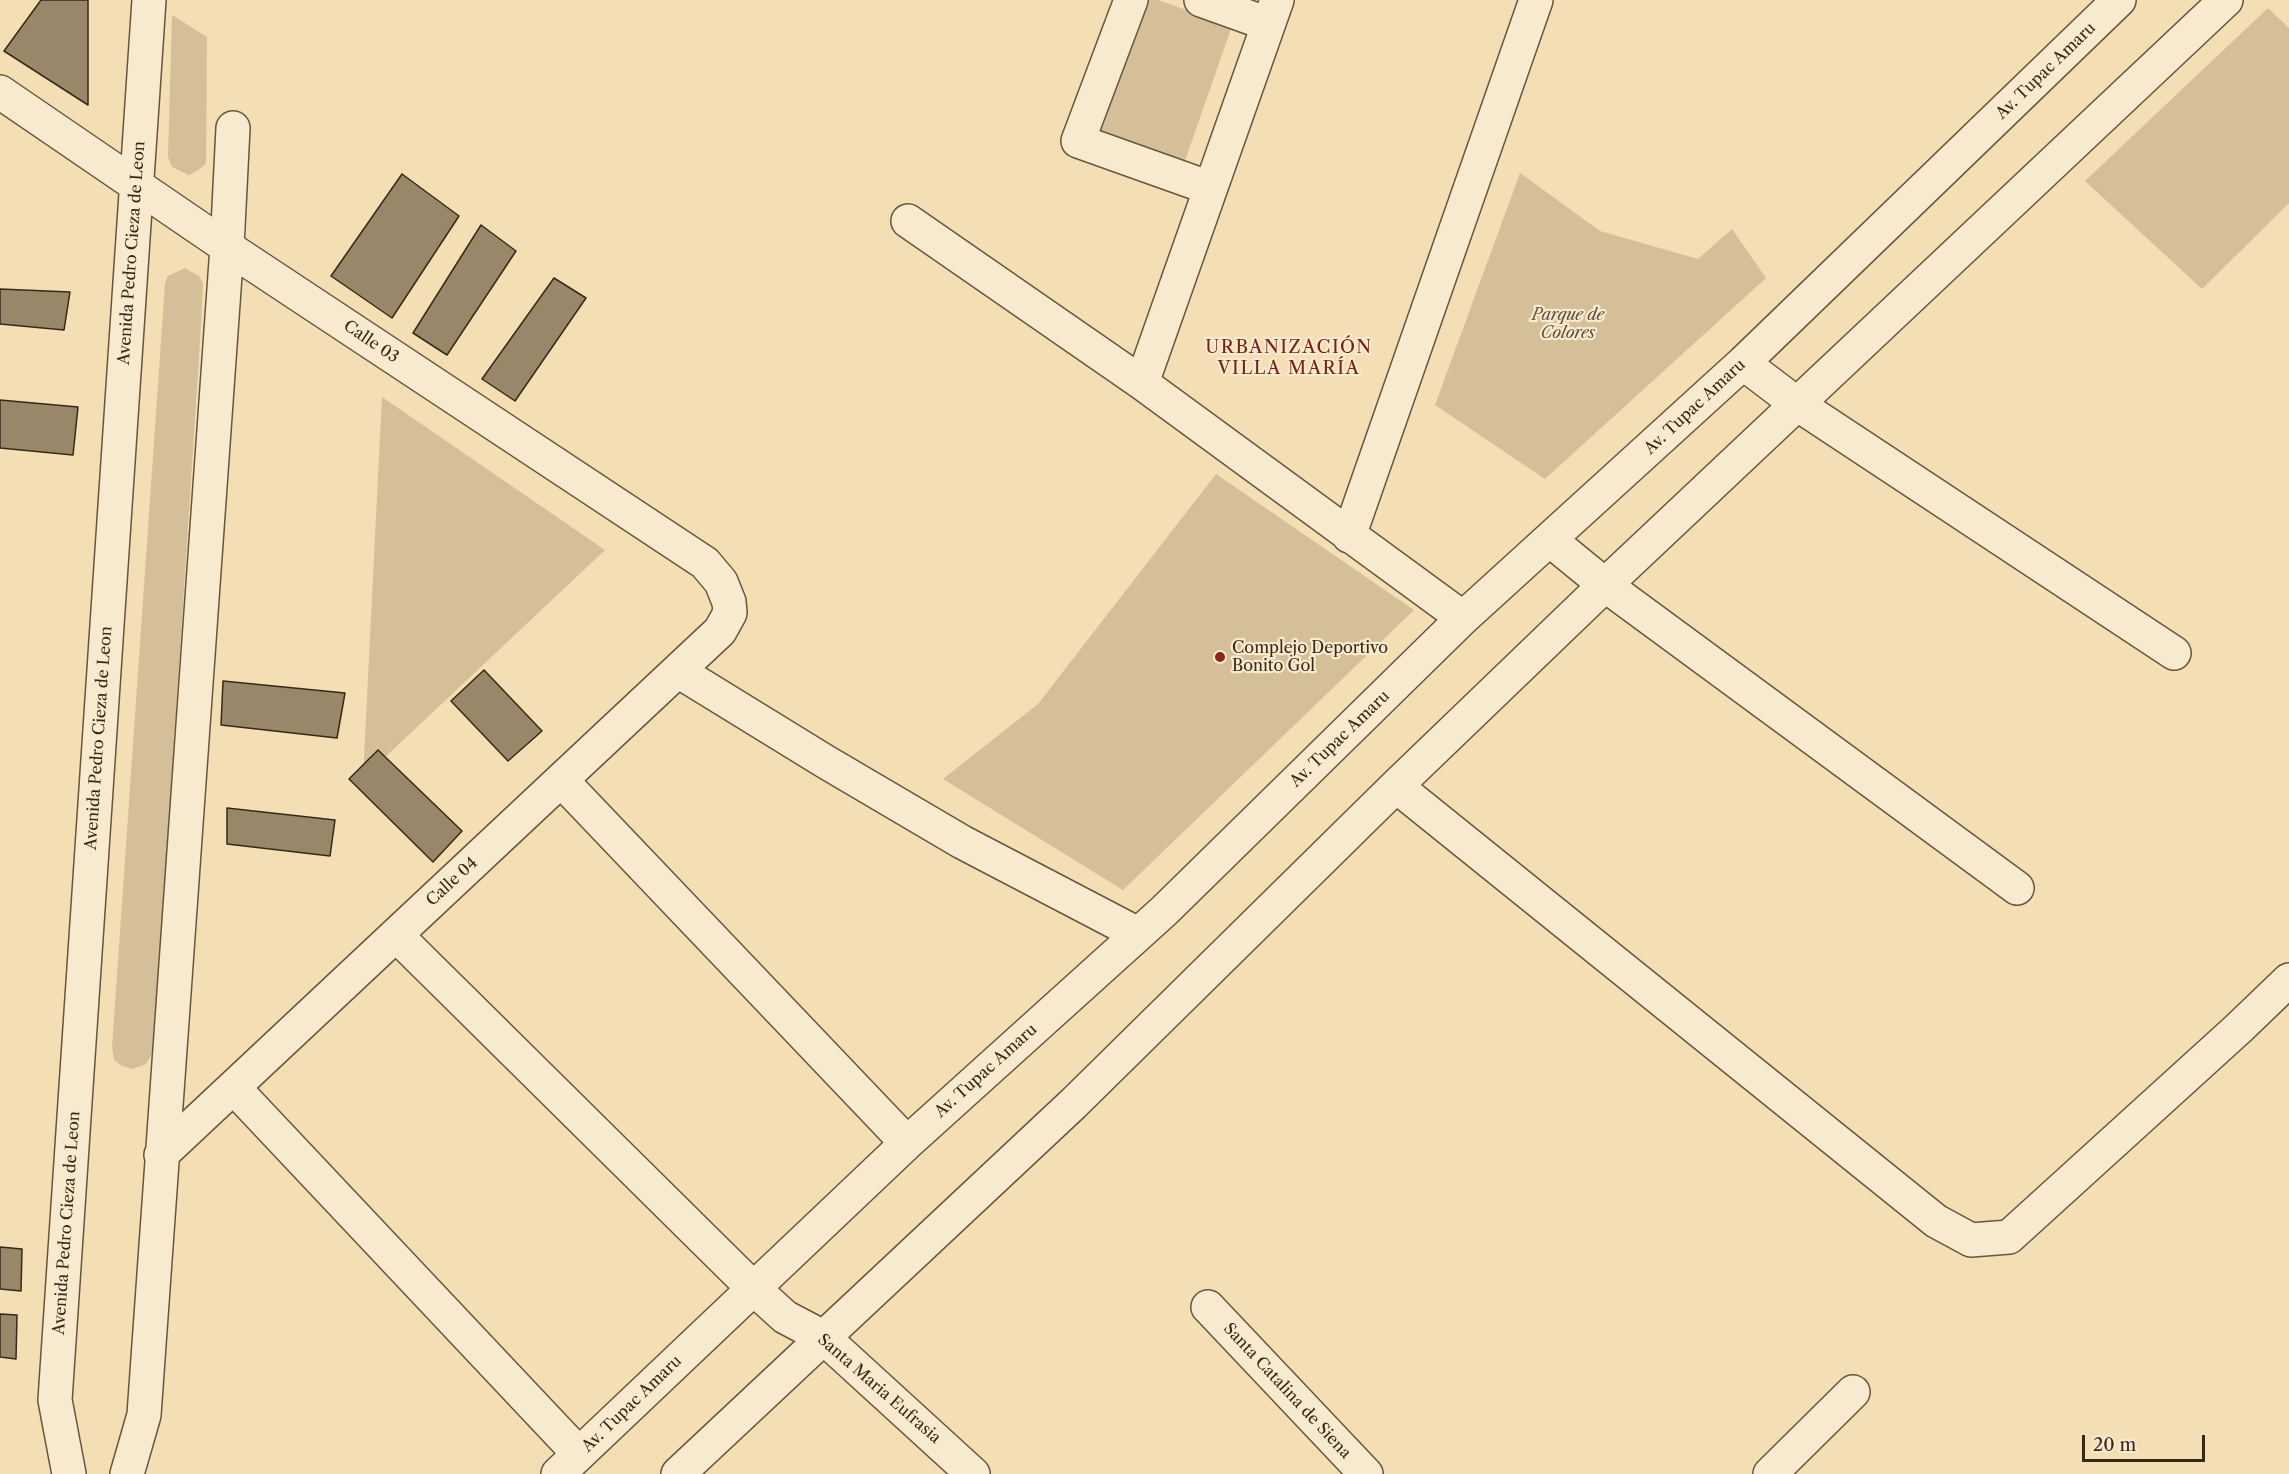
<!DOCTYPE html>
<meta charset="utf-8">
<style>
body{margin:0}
#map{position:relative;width:2289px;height:1474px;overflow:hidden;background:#f4deb4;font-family:"Libre Caslon Text",serif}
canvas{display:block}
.scale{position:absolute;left:2082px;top:1435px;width:123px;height:27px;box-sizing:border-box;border:3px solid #372917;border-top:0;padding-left:8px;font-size:18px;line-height:21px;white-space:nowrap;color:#372917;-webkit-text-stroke:4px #f8eace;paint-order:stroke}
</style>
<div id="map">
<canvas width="2289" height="1474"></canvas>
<div class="scale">20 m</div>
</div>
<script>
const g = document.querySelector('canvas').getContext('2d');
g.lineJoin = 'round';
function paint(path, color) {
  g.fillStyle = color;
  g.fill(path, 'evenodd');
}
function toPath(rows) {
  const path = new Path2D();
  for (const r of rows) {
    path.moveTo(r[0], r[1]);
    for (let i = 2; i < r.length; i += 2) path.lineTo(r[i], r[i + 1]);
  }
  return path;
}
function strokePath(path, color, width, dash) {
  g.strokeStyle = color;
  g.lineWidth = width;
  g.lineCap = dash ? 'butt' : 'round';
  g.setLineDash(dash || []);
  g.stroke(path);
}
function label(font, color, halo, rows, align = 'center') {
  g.font = font + ' "Libre Caslon Text",serif';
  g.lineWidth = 4.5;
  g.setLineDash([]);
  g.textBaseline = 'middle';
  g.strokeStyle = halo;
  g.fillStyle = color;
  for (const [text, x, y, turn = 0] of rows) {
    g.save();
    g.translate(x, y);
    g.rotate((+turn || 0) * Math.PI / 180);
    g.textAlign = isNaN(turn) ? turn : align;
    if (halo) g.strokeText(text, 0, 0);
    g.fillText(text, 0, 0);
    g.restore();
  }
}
paint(toPath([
 [1146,0,1158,0,1232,26,1182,169,1098,140],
 [2268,8,2289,28,2289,203,2202,289,2085,181],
 [172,15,207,37,206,163,200,169,189,175,172,167,168,157],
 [1520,173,1600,231,1698,259,1732,229,1766,278,1545,479,1435,405],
 [185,268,199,276,203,283,200,342,154,1051,146,1064,133,1069,122,1066,114,1060,112,1047,165,283,168,276],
 [382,397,605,550,363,778],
 [1216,474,1414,610,1123,890,943,779,1038,704]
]), '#d4bf99');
const building = toPath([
 [41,0,88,0,88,105,4,51,41,0],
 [402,174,459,216,392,318,331,276,402,174],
 [481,225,516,251,447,355,413,333,481,225],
 [554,278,586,298,515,401,482,379,554,278],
 [0,289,70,292,64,330,0,324,0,289],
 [0,400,78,407,73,455,0,448,0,400],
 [484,670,542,731,508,761,451,701,484,670],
 [223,681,345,693,337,738,221,725,223,681],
 [378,750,462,831,433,862,349,779,378,750],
 [227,808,335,820,330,856,227,844,227,808],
 [0,1247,22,1249,21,1291,0,1289,0,1247],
 [0,1314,17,1315,16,1359,0,1357,0,1314]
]);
paint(building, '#998769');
strokePath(building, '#372917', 1.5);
const minor = toPath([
 [1131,0,1078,141,1210,188],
 [1201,0,1268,24],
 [0,92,227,247,705,563,721,582,729,602,730,613,720,631,161,1155],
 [908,221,1142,383,1463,618],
 [1743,363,1797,404,2174,653],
 [1142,383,1277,0],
 [1349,536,1536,0],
 [1550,540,1605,585,2017,888],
 [678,671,826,762,962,842,1138,934],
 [561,780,907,1143],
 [1396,786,1936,1221,1971,1240,2009,1237,2239,1028,2289,980],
 [396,935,753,1288,785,1317,823,1337,973,1474],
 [234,1088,579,1454],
 [1208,1307,1366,1474],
 [69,1474,55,1400,149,0],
 [127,1474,144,1415,227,247,233,128],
 [558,1474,907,1143,1164,911,1463,618,1743,363,2119,0],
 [678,1474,1074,1103,1396,786,1605,585,2226,0],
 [1770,1474,1853,1392]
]);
strokePath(minor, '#66563e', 36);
strokePath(minor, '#f8eace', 33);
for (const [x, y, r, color] of [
 [1220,657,6,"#8f2418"]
]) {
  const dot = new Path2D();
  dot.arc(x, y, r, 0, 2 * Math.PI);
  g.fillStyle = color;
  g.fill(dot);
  strokePath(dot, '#f8eace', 2);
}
label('16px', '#372917', '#f8eace', [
 ["Av. Tupac Amaru",2046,71,-44],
 ["Avenida Pedro Cieza de Leon",132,253,-86],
 ["Calle 03",371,342,34],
 ["Av. Tupac Amaru",1695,407,-43],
 ["Avenida Pedro Cieza de Leon",99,738,-86],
 ["Av. Tupac Amaru",1340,739,-44],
 ["Calle 04",452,882,-43],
 ["Av. Tupac Amaru",986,1071,-42],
 ["Avenida Pedro Cieza de Leon",67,1223,-86],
 ["Santa Maria Eufrasia",879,1389,41],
 ["Santa Catalina de Siena",1287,1391,47],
 ["Av. Tupac Amaru",632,1404,-44]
]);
label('italic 16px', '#5e4e38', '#f8eace', [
 ["Parque de",1568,315],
 ["Colores",1568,333]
]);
label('16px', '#372917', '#f8eace', [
 ["Complejo Deportivo",1232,648],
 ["Bonito Gol",1232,666]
], 'left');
g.letterSpacing = '1.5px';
label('18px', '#7a1f14', '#f8eace', [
 ["URBANIZACIÓN",1289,348],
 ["VILLA MARÍA",1289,369]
]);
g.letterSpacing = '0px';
</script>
